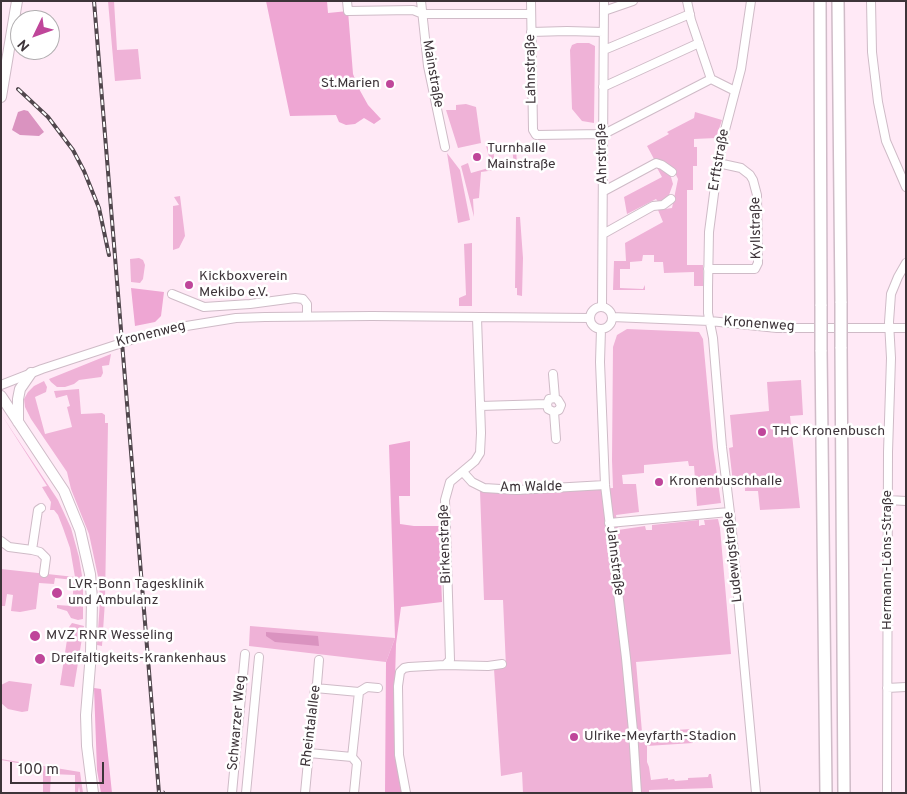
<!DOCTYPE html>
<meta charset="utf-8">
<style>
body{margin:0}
#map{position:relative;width:907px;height:794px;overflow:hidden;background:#ffe9f6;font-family:Overpass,sans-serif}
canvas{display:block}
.frame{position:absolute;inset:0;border:2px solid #3d3439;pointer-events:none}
.north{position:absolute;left:10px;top:10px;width:50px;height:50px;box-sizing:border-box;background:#fff;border:1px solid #b1aeb0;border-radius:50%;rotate:228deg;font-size:14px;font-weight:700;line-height:20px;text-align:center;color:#3d3439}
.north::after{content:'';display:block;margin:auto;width:18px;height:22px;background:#bf469a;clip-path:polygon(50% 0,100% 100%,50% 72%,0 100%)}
.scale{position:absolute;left:10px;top:762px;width:94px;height:22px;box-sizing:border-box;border:2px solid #3d3439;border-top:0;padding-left:6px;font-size:15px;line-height:18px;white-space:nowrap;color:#3d3439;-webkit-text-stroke:4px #fff;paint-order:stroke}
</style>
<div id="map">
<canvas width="907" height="794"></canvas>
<div class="frame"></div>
<div class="north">N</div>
<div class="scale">100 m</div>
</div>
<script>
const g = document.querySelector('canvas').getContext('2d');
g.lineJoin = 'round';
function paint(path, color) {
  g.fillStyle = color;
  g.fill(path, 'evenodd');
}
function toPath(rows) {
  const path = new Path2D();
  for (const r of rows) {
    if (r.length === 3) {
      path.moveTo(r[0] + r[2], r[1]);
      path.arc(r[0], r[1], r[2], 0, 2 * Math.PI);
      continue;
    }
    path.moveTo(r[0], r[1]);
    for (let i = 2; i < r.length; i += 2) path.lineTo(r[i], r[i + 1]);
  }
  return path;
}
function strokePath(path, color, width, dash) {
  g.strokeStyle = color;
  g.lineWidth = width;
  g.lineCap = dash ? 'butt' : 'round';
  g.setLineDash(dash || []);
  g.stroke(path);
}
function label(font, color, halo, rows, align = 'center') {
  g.font = font + ' Overpass,sans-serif';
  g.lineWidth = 5;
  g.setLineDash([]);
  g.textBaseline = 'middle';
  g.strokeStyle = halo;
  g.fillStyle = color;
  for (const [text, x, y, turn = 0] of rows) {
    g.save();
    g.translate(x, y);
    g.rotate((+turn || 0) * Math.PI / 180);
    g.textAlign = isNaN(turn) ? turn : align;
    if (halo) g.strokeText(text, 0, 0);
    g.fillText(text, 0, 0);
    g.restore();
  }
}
paint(toPath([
 [108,1,114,1,117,50,138,49,141,79,115,81],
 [577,43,589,43,595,46,594,123,582,121,572,109,570,50,572,45],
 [466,104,476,107,481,143,458,148,446,110,456,110,456,105],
 [695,112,722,120,716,138,694,139,694,147,697,147,697,166,693,166,693,190,687,190,687,265,703,265,703,286,694,286,694,272,664,273,663,262,654,262,654,255,643,255,642,261,630,262,630,269,620,269,620,288,643,289,645,285,645,290,613,290,614,261,626,261,625,243,663,222,658,210,672,208,678,179,674,171,661,162,654,159,647,146,669,134,667,132,694,118],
 [493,145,495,169,514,167,512,146,516,145,517,167,481,172,479,198,473,199,474,217,461,166,468,163,471,173,492,167,486,146],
 [447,153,460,170,470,220,458,223],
 [656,166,669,172,671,177,673,184,669,195,665,200,659,203,656,199,627,214,624,197,662,177],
 [180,196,185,236,179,248,173,250,173,206,179,205,174,197],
 [516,217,520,217,523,258,522,296,517,295,517,288,515,288],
 [472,243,472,306,459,306,459,298,466,295,464,244],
 [139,258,143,260,145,265,143,279,140,283,131,282,130,259],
 [627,329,699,332,703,339,713,447,721,503,697,506,694,466,689,466,688,461,644,465,644,473,622,475,623,484,636,484,639,512,616,515,618,530,645,526,646,530,652,530,652,525,699,520,699,526,702,525,705,525,704,520,718,519,720,528,731,654,636,662,642,732,692,729,693,743,647,746,647,762,649,767,651,780,668,778,668,780,674,779,675,781,688,780,688,778,708,777,709,774,711,774,713,788,649,790,649,793,523,793,522,772,501,776,494,669,506,667,503,600,484,600,480,491,488,493,530,492,613,488,612,460,613,347,617,335],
 [111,354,109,365,102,366,103,373,101,377,79,380,74,384,65,387,57,387,51,382,49,379],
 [801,380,803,415,790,416,800,508,760,510,758,491,745,491,745,486,739,487,739,483,733,483,729,448,733,447,730,415,769,411,767,382],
 [44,381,47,387,46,392,35,397,45,434,72,427,67,407,70,406,67,395,56,398,54,391,79,389,81,414,102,413,105,415,105,423,108,423,105,601,102,646,97,645,100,601,99,581,89,534,71,489,67,472,31,419,25,407,24,399,28,392,34,386],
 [1,414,58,500,71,528,79,557,83,582,83,619,78,620,71,618,67,611,57,608,57,605,72,606,74,580,55,578,54,584,39,583,36,609,20,612,11,611,13,595,7,594,5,606,1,606,1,569,75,577,70,548,63,528,58,515,54,510,50,510,51,502,42,487,47,486],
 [72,623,84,626,74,687,60,685,69,627],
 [250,626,395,638,386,662,249,646],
 [9,681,32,684,28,711,22,712,8,709,1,703,1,685],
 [1,759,80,772,83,793,80,793,79,786,78,793,75,793,75,775,51,774,50,793,43,793,43,771,39,771,39,767,1,760]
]), '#efb2d7');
paint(toPath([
 [266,1,327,1,328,13,348,11,353,74,358,87,368,105,381,119,374,124,364,118,355,124,346,125,339,122,336,115,290,116],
 [131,288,164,292,161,316,155,322,135,326],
 [410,441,410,496,399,496,400,524,414,526,439,526,442,602,401,607,396,644,395,680,406,793,385,793,386,662,395,638,389,445],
 [94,688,101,689,112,793,101,793,97,770]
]), '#eea6d3');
paint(toPath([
 [24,110,28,111,44,132,39,136,20,135,12,130,18,112],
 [266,632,318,636,319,646,275,642,266,636]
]), '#da93c0');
const minor = toPath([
 [347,1,348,11,413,10,423,14,531,14],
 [421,1,428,66,445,147],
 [531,1,533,130,536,135,604,134,711,79,735,91],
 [687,1,691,20,711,79],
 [751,1,741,69,725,130,718,163,709,232,708,288,708,313,713,338,722,447,731,521,756,793],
 [871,1,872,52,878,102,886,141,906,187],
 [604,11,633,1],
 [531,32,567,31,603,32],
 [604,50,690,14],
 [603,87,699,43],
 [604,191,656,163,662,165,672,172],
 [603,234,653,206,663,205,671,199],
 [708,269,755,269,758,263,757,195,753,180,750,175,741,168,718,163],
 [172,294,204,307,250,304,295,298,303,299,307,304,307,316],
 [602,307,604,1],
 [601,318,11],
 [612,317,710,321,777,328,906,328],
 [601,329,600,362,605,485,626,658,633,731,637,793],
 [553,374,555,398],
 [1,385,42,369,140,337,174,328,236,318,265,317,372,316,590,318],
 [480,406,547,404,549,399,555,398,558,400,561,405,559,410,554,412,548,409,547,404],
 [554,412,556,439],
 [463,472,472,482,484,488,517,490,605,485],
 [888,500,906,501],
 [41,508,38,510,32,550,40,552,46,558,44,573],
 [609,523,729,512],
 [1,541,9,547,32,550],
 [445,665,450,660,445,500,450,482,475,461,480,453,481,433,477,318],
 [887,688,906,687],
 [359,692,367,687,378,688],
 [309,753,352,757,359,692,315,688],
 [352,757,357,763,354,793],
 [232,793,245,654],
 [246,793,259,657],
 [305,793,315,688,317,684,319,660],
 [406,793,399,755,398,686,400,672,404,668,409,667,445,665,488,666,502,664],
 [887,793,888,452,891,358,889,322,891,294,898,277,906,263]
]);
const major = toPath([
 [1,97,17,1],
 [1,396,64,491,80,530,90,574,92,599,91,653,86,715,87,746,93,793],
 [18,422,18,399,20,389,31,373]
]);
const highway = toPath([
 [820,1,821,306],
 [838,1,841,303],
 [841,347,844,793],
 [821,350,826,793]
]);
strokePath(minor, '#cfbbc7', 10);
strokePath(major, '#cfbbc7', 12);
strokePath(highway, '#cfbbc7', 14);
strokePath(minor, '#fff', 8);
strokePath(major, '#fff', 10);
strokePath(highway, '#fff', 11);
strokePath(toPath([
 [164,791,165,793]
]), '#51474d', 1);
const rail = toPath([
 [94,1,159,793],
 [18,89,48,117,73,150,84,171,99,208,109,255]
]);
strokePath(rail, '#51474d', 4);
strokePath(rail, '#fff', 2, [5.5]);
const highwayBridge = toPath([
 [841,303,841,347],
 [821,306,821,350]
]);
strokePath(highwayBridge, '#cfbbc7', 14, []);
strokePath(highwayBridge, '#fff', 11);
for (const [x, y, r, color] of [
 [390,84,5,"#bf469a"],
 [477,157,5,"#bf469a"],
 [189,285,5,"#bf469a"],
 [762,432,5,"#bf469a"],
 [659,482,5,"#bf469a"],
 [57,593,6,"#bf469a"],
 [35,636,6,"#bf469a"],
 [40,659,6,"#bf469a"],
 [574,737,5,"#bf469a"]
]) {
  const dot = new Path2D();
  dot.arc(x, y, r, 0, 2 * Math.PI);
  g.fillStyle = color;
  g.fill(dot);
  strokePath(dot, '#fff', 2);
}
label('14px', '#3d3439', '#fff', [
 ["Lahnstraße",532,69,-91],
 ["Mainstraße",432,74,80],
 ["Ahrstraße",603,154,-91],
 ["Erftstraße",720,160,-80],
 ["Kyllstraße",757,228,-91],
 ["Kronenweg",759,325,4],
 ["Kronenweg",151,335,-14],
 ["Am Walde",531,488,-1],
 ["Birkenstraße",446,544,-92],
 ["Ludewigstraße",734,557,-96],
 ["Hermann-Löns-Straße",888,560,-90],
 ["Jahnstraße",614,561,83],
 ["Schwarzer Weg",238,723,-85],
 ["Rheintalallee",312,726,-83]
]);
label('14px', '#3d3439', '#fff', [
 ["St.Marien",380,84,"right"],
 ["Turnhalle",487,149],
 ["Mainstraße",487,165],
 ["Kickboxverein",199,277],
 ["Mekibo e.V.",199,293],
 ["THC Kronenbusch",772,432],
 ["Kronenbuschhalle",669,482],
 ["LVR-Bonn Tagesklinik",68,585],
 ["und Ambulanz",68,601],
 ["MVZ RNR Wesseling",46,636],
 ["Dreifaltigkeits-Krankenhaus",51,659],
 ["Ulrike-Meyfarth-Stadion",584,737]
], 'left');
</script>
